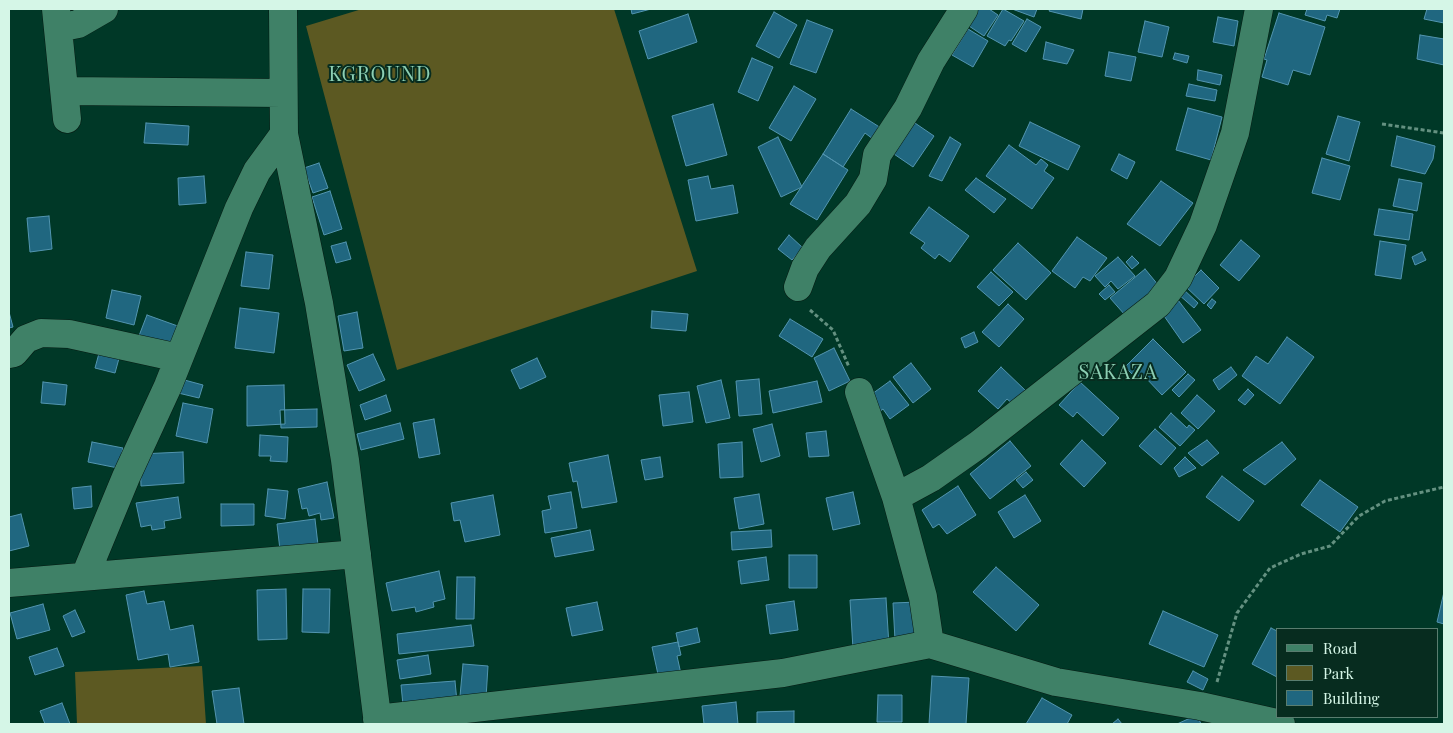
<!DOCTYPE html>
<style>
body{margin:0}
#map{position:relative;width:1453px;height:733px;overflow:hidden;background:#003827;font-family:"Playfair Display",serif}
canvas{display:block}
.frame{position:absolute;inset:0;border:10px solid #d5f6e7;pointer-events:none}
.legend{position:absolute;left:1276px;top:628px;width:162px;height:90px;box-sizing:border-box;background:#072c1f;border:1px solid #597d6f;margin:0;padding:6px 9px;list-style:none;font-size:15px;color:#d5f6e7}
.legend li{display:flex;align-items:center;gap:10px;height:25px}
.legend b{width:25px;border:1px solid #597d6f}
</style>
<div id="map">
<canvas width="1453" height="733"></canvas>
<div class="frame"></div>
<ul class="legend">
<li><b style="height:6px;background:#3f8167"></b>Road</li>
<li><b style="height:14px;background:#5c5922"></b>Park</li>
<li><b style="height:14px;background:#206780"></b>Building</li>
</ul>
</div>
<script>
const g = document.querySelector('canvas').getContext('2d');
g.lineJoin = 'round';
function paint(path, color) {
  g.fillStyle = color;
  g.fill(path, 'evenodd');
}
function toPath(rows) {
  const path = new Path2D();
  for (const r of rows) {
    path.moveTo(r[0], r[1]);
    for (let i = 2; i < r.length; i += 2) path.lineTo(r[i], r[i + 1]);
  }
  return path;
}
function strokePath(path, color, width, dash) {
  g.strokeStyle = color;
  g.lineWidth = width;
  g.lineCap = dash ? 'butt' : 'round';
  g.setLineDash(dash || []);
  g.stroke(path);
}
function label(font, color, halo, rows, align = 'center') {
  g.font = font + ' "Playfair Display",serif';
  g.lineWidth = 4;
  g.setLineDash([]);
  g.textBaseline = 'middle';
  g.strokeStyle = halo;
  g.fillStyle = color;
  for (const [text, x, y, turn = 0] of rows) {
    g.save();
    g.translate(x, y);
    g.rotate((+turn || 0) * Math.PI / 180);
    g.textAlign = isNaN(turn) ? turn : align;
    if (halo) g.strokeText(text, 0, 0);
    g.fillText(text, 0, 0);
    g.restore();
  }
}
paint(toPath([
 [362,9,614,9,697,271,397,370,306,26],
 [202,666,206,724,77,724,75,672]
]), '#5c5922');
const building = toPath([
 [631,9,651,9,632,14,631,9],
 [972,9,989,9,998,15,984,36,963,22,972,9],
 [1003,9,1024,21,1011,41,1009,40,1005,46,987,36,1003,9],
 [1012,9,1037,9,1034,17,1012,9],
 [1050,9,1083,9,1081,19,1049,11,1050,9],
 [1307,9,1340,9,1337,18,1327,15,1325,21,1305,15,1307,9],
 [1427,9,1444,9,1444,23,1424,19,1427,9],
 [774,12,797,25,779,58,756,46,774,12],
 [1279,13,1325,27,1310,75,1293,70,1288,85,1262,77,1267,60,1264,59,1279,13],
 [688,14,697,42,648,59,639,31,688,14],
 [1218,17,1238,21,1234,46,1213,42,1218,17],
 [1027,19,1041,27,1026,52,1012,44,1027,19],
 [807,20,833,30,816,73,790,64,807,20],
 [1145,21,1169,27,1162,57,1138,52,1145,21],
 [968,29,988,41,973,67,952,55,968,29],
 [1420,35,1444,39,1444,65,1417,59,1420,35],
 [1046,42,1074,50,1067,64,1043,59,1046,42],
 [1109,52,1136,57,1131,81,1105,76,1109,52],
 [1175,53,1189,56,1187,63,1173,59,1175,53],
 [752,58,773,67,758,101,738,92,752,58],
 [1198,70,1222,75,1220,85,1197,80,1198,70],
 [1189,84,1217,90,1215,101,1186,96,1189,84],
 [794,86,816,99,791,141,769,128,794,86],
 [713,104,727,155,686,166,672,116,713,104],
 [1188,108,1222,117,1211,160,1176,150,1188,108],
 [851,109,881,128,873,139,865,133,843,167,823,154,851,109],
 [1338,116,1360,122,1349,161,1326,154,1338,116],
 [912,121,934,136,913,167,891,152,912,121],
 [1030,122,1080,146,1068,170,1019,146,1030,122],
 [146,123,189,126,188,145,144,143,146,123],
 [1397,136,1435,146,1433,159,1425,174,1391,166,1397,136],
 [778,137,802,187,781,197,758,147,778,137],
 [950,137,961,144,942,181,929,176,950,137],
 [1009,145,1036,165,1041,159,1048,165,1044,171,1054,178,1032,209,986,176,1009,145],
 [823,154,848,170,817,220,790,204,823,154],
 [1119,154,1135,162,1127,179,1111,170,1119,154],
 [1322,158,1350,166,1340,200,1312,193,1322,158],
 [319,163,328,188,313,193,304,168,319,163],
 [204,176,206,203,179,205,178,178,204,176],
 [708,176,711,189,733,185,738,213,696,221,688,180,708,176],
 [976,178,1006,199,994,213,965,190,976,178],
 [1399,179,1422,183,1417,211,1393,206,1399,179],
 [1161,181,1193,203,1160,246,1127,224,1161,181],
 [330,191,342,229,324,235,312,197,330,191],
 [929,207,969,236,950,262,939,254,935,259,921,248,925,243,910,233,929,207],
 [1379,209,1413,214,1409,240,1374,235,1379,209],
 [49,216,52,249,30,252,27,218,49,216],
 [789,235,803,248,792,260,778,249,789,235],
 [1077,237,1107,258,1090,281,1083,277,1075,288,1052,271,1077,237],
 [1241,240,1260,256,1239,281,1220,265,1241,240],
 [1380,241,1406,245,1401,279,1375,275,1380,241],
 [346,242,351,259,336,263,331,246,346,242],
 [1018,243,1051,273,1026,300,993,270,1018,243],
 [246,252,273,255,269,289,241,286,246,252],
 [1422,252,1426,260,1415,265,1412,257,1422,252],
 [1132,256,1139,263,1132,269,1126,262,1132,256],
 [1118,257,1135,276,1118,289,1111,281,1105,287,1095,276,1118,257],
 [1145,269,1159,286,1125,315,1110,298,1145,269],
 [1201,270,1219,288,1204,304,1185,286,1201,270],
 [991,272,1013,292,999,306,977,287,991,272],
 [1109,285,1115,292,1105,300,1099,294,1109,285],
 [1182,288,1198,303,1194,308,1178,294,1182,288],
 [112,290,141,296,134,325,106,318,112,290],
 [1212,299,1216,302,1211,309,1207,305,1212,299],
 [1178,300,1201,330,1183,343,1162,313,1178,300],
 [1008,304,1024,319,999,347,982,332,1008,304],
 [240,308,279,313,274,353,235,348,240,308],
 [652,311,688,314,686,331,651,328,652,311],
 [9,312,13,327,9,328,9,312],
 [357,312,363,348,344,351,338,316,357,312],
 [147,315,186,329,176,355,137,341,147,315],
 [790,319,823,339,812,357,779,336,790,319],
 [974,332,978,342,965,348,961,338,974,332],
 [1287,337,1314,357,1280,404,1242,376,1256,356,1268,364,1287,337],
 [1153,339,1186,372,1162,395,1144,376,1139,381,1125,367,1153,339],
 [101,346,121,351,115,373,95,368,101,346],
 [834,348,850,381,829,391,814,358,834,348],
 [373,354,385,380,359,391,347,365,373,354],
 [537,358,546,377,520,389,511,370,537,358],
 [911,363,931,389,913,403,893,377,911,363],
 [1001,367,1026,391,1013,404,1007,399,998,409,978,391,1001,367],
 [1231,367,1237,375,1219,390,1213,380,1231,367],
 [1188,374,1195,380,1179,397,1172,390,1188,374],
 [177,378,203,385,199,398,174,392,177,378],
 [759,379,762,414,739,416,736,381,759,379],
 [721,380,730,418,706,423,697,386,721,380],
 [817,381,822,402,773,413,769,391,817,381],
 [890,381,909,405,890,419,883,409,876,414,865,399,890,381],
 [43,382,67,385,65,405,41,403,43,382],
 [1080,382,1119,418,1103,436,1077,412,1073,417,1059,405,1080,382],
 [284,385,285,424,247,426,247,386,284,385],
 [1248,389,1254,395,1245,405,1238,400,1248,389],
 [689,392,693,422,663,426,659,395,689,392],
 [386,395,391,411,365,420,360,405,386,395],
 [1197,395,1215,411,1198,429,1181,413,1197,395],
 [183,403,213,409,207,443,176,436,183,403],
 [317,409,317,427,281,428,280,410,317,409],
 [1171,413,1187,428,1189,425,1195,430,1180,446,1159,427,1171,413],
 [434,419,440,454,419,458,413,423,434,419],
 [400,423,404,439,361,450,357,434,400,423],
 [772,424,780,456,761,462,753,429,772,424],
 [1155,429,1176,448,1161,465,1139,446,1155,429],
 [826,431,829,456,809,457,806,433,826,431],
 [260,435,288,437,287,462,270,461,271,456,259,456,260,435],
 [1082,440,1106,463,1084,487,1060,464,1082,440],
 [1207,440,1219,453,1202,466,1188,453,1207,440],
 [1010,441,1031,466,990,499,970,474,1010,441],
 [92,442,123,448,118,468,88,462,92,442],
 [742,442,743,477,720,478,718,444,742,442],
 [1282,442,1296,459,1265,485,1243,470,1282,442],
 [183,452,184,483,141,486,140,454,183,452],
 [608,455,617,502,582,508,577,481,573,482,569,463,608,455],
 [660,457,663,477,645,480,641,460,660,457],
 [1185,457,1196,468,1179,477,1174,468,1185,457],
 [1026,472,1033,480,1023,488,1016,480,1026,472],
 [1222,476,1254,501,1239,521,1206,497,1222,476],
 [1320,480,1358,507,1340,532,1301,505,1320,480],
 [327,482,334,518,321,520,320,513,309,516,307,508,302,509,298,489,327,482],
 [91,486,92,507,74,509,72,488,91,486],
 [958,486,976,515,947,534,939,524,933,528,922,510,958,486],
 [268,489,288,491,285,519,265,516,268,489],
 [571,492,577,528,545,533,542,511,551,509,548,496,571,492],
 [853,492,860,524,833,530,826,498,853,492],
 [759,494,764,524,739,529,734,498,759,494],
 [493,495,500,535,465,542,460,520,454,521,451,503,493,495],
 [1025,495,1041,521,1014,538,998,512,1025,495],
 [178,497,181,518,164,521,165,528,152,530,151,525,141,527,136,503,178,497],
 [221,504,254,504,254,525,221,526,221,504],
 [21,514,29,546,9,551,9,517,21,514],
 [315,519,318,545,280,550,277,524,315,519],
 [590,530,594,550,555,557,551,538,590,530],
 [771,530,772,547,732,550,731,532,771,530],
 [789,555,817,555,817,588,789,588,789,555],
 [766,557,769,580,741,584,738,561,766,557],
 [996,567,1039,605,1016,631,973,592,996,567],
 [439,571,445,599,433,602,434,607,416,612,415,607,392,611,386,583,439,571],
 [457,577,475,577,474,619,456,619,457,577],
 [286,589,287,639,258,640,257,590,286,589],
 [303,589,330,589,329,633,302,632,303,589],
 [144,591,147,604,164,601,170,630,193,625,199,662,170,667,168,654,138,660,126,595,144,591],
 [1444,592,1444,624,1437,622,1444,592],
 [886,598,889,646,853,649,850,600,886,598],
 [794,601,798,630,770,634,766,605,794,601],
 [597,602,603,630,572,636,566,608,597,602],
 [918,602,921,639,895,640,893,603,918,602],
 [43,604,50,630,17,639,10,613,43,604],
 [75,610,85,632,72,637,63,616,75,610],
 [1163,611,1218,635,1204,667,1149,644,1163,611],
 [471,625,474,646,399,654,397,634,471,625],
 [697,628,700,642,679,647,676,633,697,628],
 [1271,628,1277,631,1277,677,1252,664,1271,628],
 [678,642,681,655,677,656,681,674,659,679,652,647,678,642],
 [57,648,64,666,35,675,29,657,57,648],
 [428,655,431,674,400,679,397,660,428,655],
 [463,664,488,666,486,698,460,696,463,664],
 [1193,671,1208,679,1203,690,1187,682,1193,671],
 [932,676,969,678,966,724,929,724,932,676],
 [455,681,457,702,403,705,401,685,455,681],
 [239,688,244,724,217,724,212,691,239,688],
 [878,695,902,695,902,722,877,722,878,695],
 [1042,698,1072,715,1067,724,1026,724,1042,698],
 [736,702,738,724,704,724,702,706,736,702],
 [62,703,70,724,45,724,40,711,62,703],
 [794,711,794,724,757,724,757,712,794,711],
 [1197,715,1201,724,1177,724,1197,715],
 [1118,719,1122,724,1112,724,1118,719]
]);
paint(building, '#206780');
strokePath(building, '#5295b0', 1);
const minor = toPath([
 [56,9,67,119],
 [283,9,284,134,319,303,345,460,378,724],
 [58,28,78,24,104,9],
 [65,91,282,93],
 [798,287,805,268,818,248,858,204,873,179,877,155,908,108,931,61,964,9],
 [9,354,14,353,26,339,41,333,69,334,179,358],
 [859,392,896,497,923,597,930,644],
 [896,497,931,478,978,445,1158,304,1178,278,1203,225,1235,133,1259,9],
 [85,576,126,477,168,386,239,208,257,171,284,134],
 [9,583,357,554],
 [377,719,783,673,930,644,1056,682,1200,706,1281,724]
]);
strokePath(minor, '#061b13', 29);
strokePath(toPath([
 [1382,124,1444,133],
 [810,310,833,330,849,367],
 [1217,682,1237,613,1270,568,1301,554,1330,546,1359,516,1385,501,1444,487]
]), '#649181', 3, [4, 2.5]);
strokePath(minor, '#3f8167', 28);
g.letterSpacing = '1px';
label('20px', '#8ccfb3', '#072c1f', [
 ["KGROUND",380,75],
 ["SAKAZA",1118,373]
]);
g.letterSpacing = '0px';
</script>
